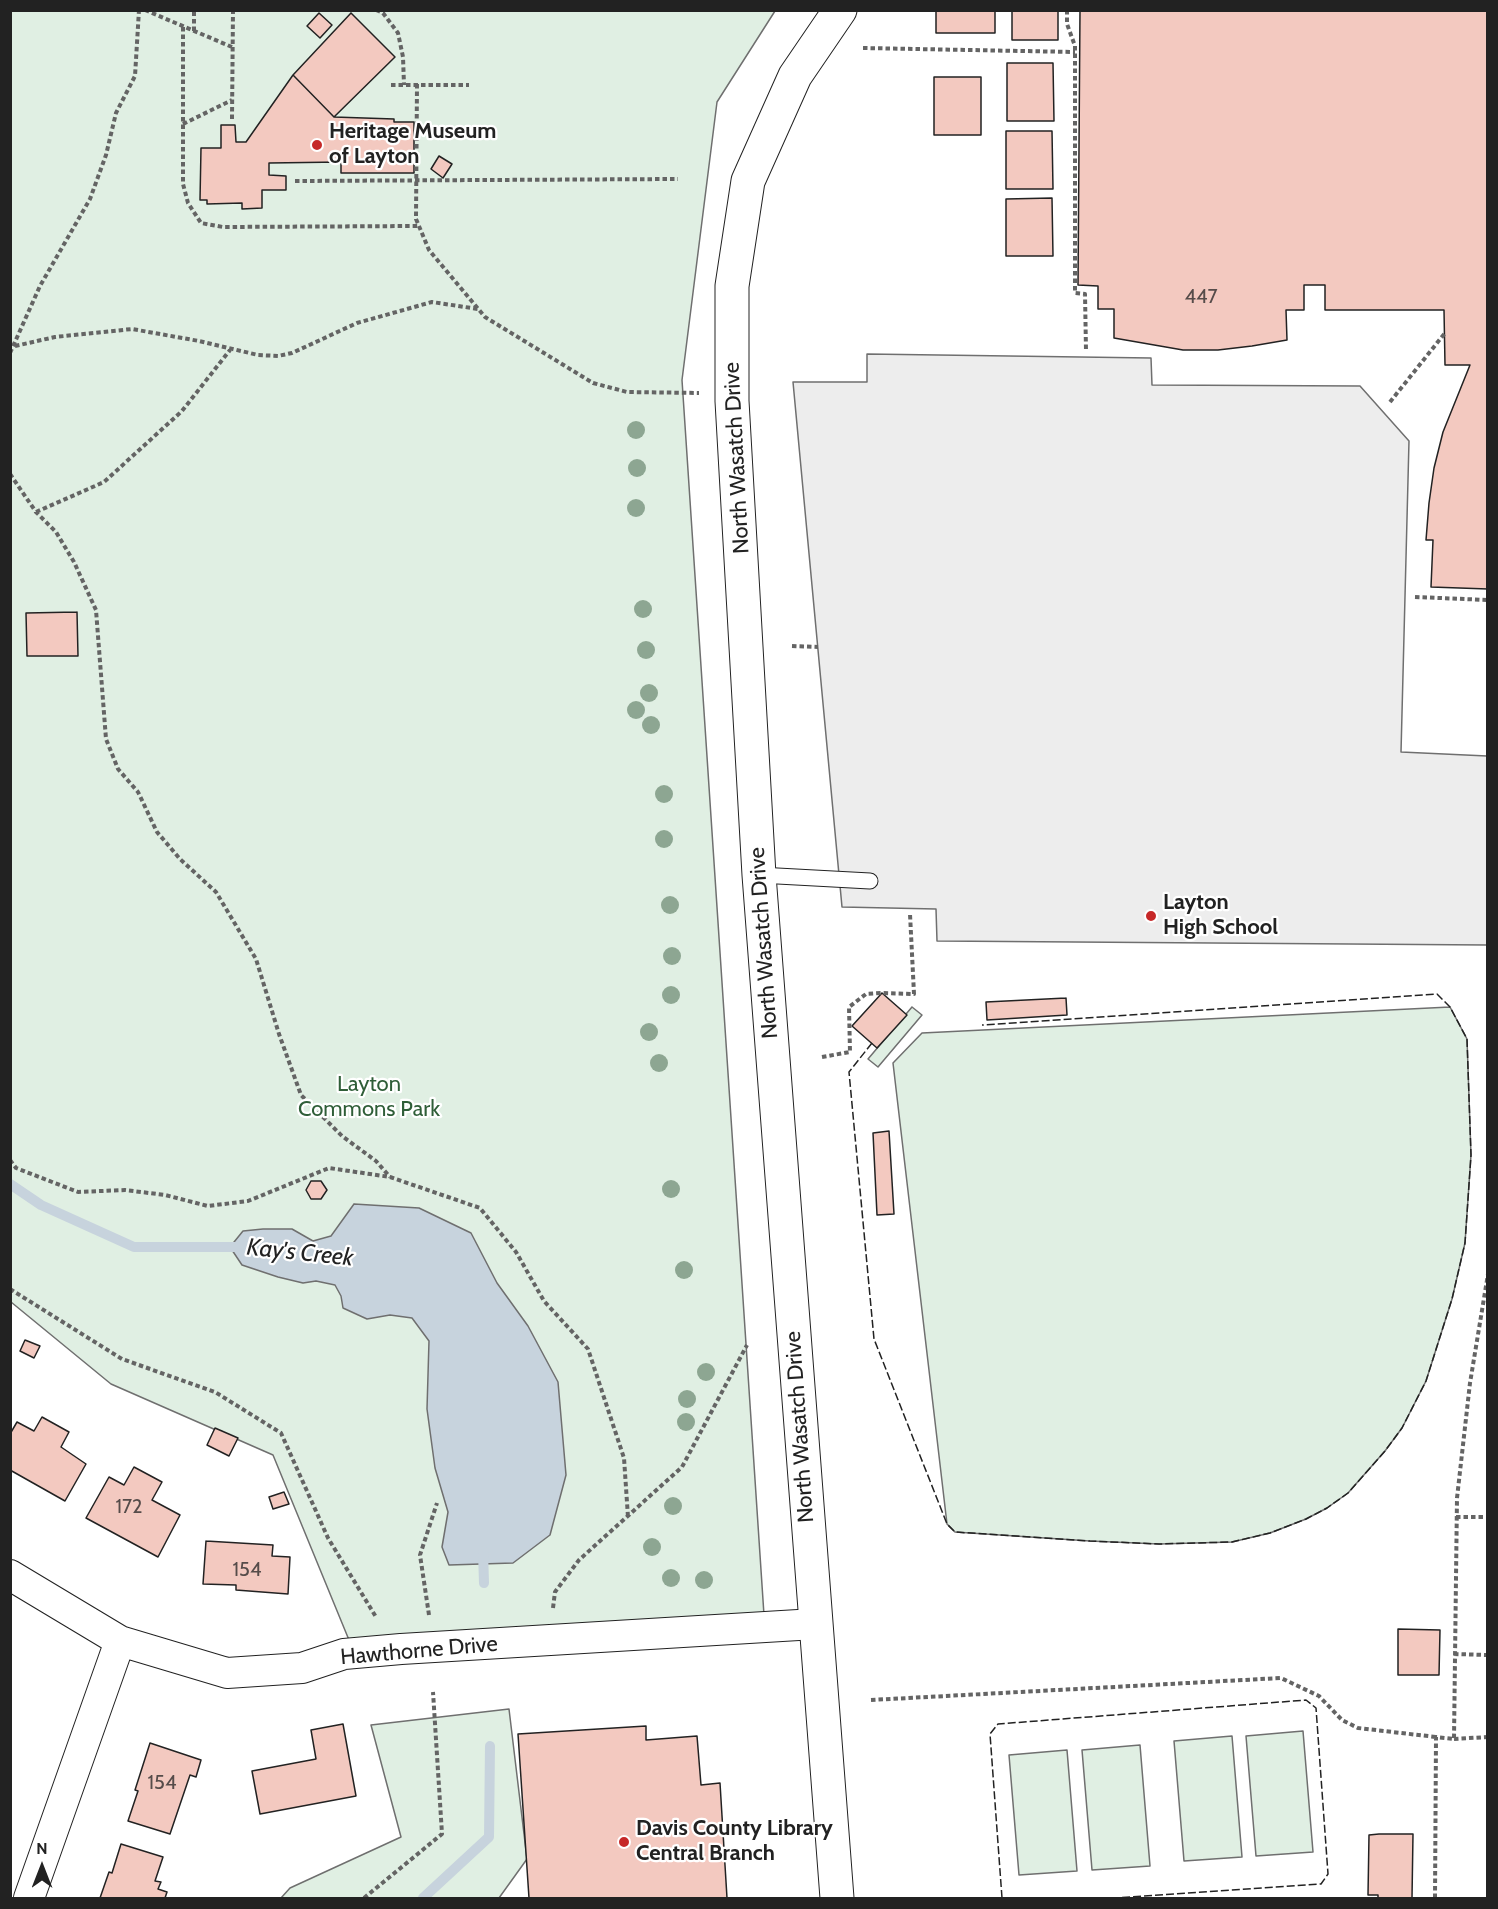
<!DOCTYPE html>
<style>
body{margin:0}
#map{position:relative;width:1498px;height:1909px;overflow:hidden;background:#fff;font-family:Cabin,sans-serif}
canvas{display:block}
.frame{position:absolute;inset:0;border:12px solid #222;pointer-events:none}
.north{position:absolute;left:12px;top:1837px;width:60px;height:60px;-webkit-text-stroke:4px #fff;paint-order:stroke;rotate:0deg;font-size:16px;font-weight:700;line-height:24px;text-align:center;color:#222}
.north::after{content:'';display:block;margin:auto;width:21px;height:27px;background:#222;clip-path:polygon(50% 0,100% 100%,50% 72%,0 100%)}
</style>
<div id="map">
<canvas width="1498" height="1909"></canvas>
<div class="frame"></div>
<div class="north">N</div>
</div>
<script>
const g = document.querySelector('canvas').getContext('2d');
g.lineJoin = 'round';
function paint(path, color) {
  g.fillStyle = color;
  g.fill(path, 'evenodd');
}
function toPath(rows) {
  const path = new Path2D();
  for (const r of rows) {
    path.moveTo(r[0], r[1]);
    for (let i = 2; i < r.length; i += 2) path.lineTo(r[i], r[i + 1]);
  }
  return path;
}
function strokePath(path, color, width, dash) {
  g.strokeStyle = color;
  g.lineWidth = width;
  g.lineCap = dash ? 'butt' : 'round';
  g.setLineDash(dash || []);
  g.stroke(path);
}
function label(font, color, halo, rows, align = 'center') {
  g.font = font + ' Cabin,sans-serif';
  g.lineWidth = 4.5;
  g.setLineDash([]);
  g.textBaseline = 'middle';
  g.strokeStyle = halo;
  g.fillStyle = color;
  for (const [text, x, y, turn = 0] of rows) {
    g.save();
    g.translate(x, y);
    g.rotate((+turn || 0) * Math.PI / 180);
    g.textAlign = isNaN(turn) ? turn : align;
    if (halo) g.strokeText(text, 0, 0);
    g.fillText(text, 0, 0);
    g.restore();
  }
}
const green = toPath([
 [10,11,775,11,717,102,682,380,764,1615,349,1640,273,1455,111,1384,11,1302,10,11],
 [912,1007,922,1015,878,1067,868,1059,912,1007],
 [1450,1007,1467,1039,1471,1155,1465,1243,1452,1299,1426,1381,1402,1428,1385,1451,1348,1493,1327,1508,1306,1519,1270,1533,1232,1542,1159,1544,1090,1541,955,1532,947,1524,893,1063,922,1033,1450,1007],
 [509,1709,527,1859,499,1898,281,1898,290,1888,401,1837,371,1725,509,1709],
 [1303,1731,1313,1852,1256,1856,1246,1736,1303,1731],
 [1232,1736,1242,1857,1184,1861,1174,1741,1232,1736],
 [1140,1745,1150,1866,1092,1870,1082,1750,1140,1745],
 [1067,1750,1077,1871,1019,1875,1009,1755,1067,1750]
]);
paint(green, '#e0efe3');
strokePath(green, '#6f6f6f', 1.5);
const parking = toPath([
 [867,354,1151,358,1152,385,1360,386,1409,441,1401,752,1487,756,1487,945,937,941,936,909,842,907,793,382,867,382,867,354]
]);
paint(parking, '#ededed');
strokePath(parking, '#6f6f6f', 1.5);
const water = toPath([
 [354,1204,419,1208,471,1233,497,1283,528,1326,558,1382,566,1475,550,1535,513,1563,449,1565,442,1547,448,1512,435,1468,427,1409,429,1341,412,1318,390,1315,367,1319,343,1308,341,1296,335,1285,316,1281,303,1283,278,1277,242,1265,230,1247,243,1231,263,1229,292,1229,313,1241,331,1236,354,1204]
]);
paint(water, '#c7d3dd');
strokePath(water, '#6f6f6f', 1.5);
strokePath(toPath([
 [10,1184,41,1205,134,1247,244,1247],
 [483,1551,484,1583],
 [423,1898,489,1837,490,1746]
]), '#c7d3dd', 10);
const building = toPath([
 [936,10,995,10,995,33,936,33,936,10],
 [1012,10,1058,10,1058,40,1012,40,1012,10],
 [1080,10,1488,10,1488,589,1431,587,1433,540,1426,540,1429,503,1434,468,1443,432,1470,365,1445,365,1444,310,1325,310,1325,285,1304,285,1304,310,1286,310,1287,340,1252,346,1218,350,1183,350,1114,338,1114,309,1098,309,1098,286,1078,285,1080,10],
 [319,13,332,25,320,38,307,26,319,13],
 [351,13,395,57,334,117,293,75,351,13],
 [1007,63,1053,63,1054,121,1007,121,1007,63],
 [293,75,334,117,394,119,394,122,414,122,414,173,341,173,341,162,269,163,269,175,286,176,286,190,262,190,262,208,242,209,242,203,207,204,207,200,200,200,201,148,221,148,221,125,235,125,236,142,246,142,293,75],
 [934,77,981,77,981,135,934,135,934,77],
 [1006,131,1052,131,1053,189,1006,189,1006,131],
 [439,156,452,164,443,178,431,169,439,156],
 [1052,198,1053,256,1006,256,1006,199,1052,198],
 [77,612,78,656,27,656,26,613,77,612],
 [882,993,907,1015,877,1048,852,1026,882,993],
 [1066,998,1067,1015,987,1020,986,1002,1066,998],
 [889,1131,894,1214,877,1215,873,1133,889,1131],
 [311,1181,321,1181,327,1190,321,1199,311,1199,306,1190,311,1181],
 [25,1340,40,1346,34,1358,20,1351,25,1340],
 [42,1417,69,1432,61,1447,86,1464,65,1501,10,1470,10,1434,17,1422,34,1431,42,1417],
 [215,1428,238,1438,229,1456,207,1445,215,1428],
 [134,1467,162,1482,152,1500,180,1515,158,1557,86,1518,109,1477,124,1485,134,1467],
 [284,1492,289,1504,273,1509,269,1497,284,1492],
 [206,1541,273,1545,272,1556,290,1557,288,1594,236,1590,236,1585,203,1584,206,1541],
 [1398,1629,1440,1630,1439,1675,1398,1675,1398,1629],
 [343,1724,356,1796,260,1814,252,1771,316,1759,311,1730,343,1724],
 [646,1726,646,1740,697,1736,701,1785,720,1783,727,1898,529,1898,518,1734,646,1726],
 [150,1743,201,1760,196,1777,190,1775,170,1834,128,1821,138,1791,135,1790,150,1743],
 [1379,1834,1413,1834,1412,1898,1378,1898,1378,1895,1368,1895,1369,1835,1379,1834],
 [121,1844,163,1857,155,1881,161,1882,158,1889,167,1892,165,1898,100,1898,109,1872,112,1873,121,1844]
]);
paint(building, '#f3c9c0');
strokePath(building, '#222', 1.5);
const lane = toPath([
 [759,875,870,881]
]);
const street = toPath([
 [10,1575,120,1641,227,1673,302,1668,344,1654,401,1649,815,1624],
 [29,1898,120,1641]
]);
const secondary = toPath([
 [837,1898,759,875,732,401,732,286,748,181,795,76,840,10]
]);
strokePath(lane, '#222', 17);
strokePath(street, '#222', 32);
strokePath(secondary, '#222', 35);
strokePath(toPath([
 [145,10,232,47],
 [376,10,383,13,398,33,403,57,404,85],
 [1067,10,1067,24,1075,46,1075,293,1085,294,1086,351],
 [183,27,183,184,188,203,201,223,223,227,419,226],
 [194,31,194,10],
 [863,48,1075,52],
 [417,84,416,219,429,250,485,317,593,383,627,392,699,393],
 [391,85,469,85],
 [232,119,233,10],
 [183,124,232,100],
 [295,181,678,179],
 [15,346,55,337,132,329,199,341,258,355,278,356,292,353,357,323,432,302,478,309],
 [10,353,40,286,90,199,106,155,116,113,135,76,139,10],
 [1390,402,1445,333],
 [10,474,36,512,56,532,74,562,96,610,106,739,118,769,138,792,157,832,180,859,216,892,256,959,279,1034,301,1095,342,1136,376,1161,390,1177],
 [36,512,104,482,182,411,230,350],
 [1415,597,1488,600],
 [792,646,818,647],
 [822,1057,850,1052,849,1007,866,994,882,993,914,994,910,914],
 [10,1160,16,1168,78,1192,125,1190,165,1195,208,1206,248,1201,329,1168,390,1177,480,1208,516,1252,544,1301,588,1349,624,1458,628,1517],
 [10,1289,122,1359,215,1392,281,1433,328,1538,376,1617],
 [1456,1517,1488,1517],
 [553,1608,555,1592,579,1560,682,1467,747,1345],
 [429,1615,420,1555,437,1503],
 [1454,1654,1488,1655],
 [871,1700,1281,1678,1319,1696,1342,1720,1358,1728,1436,1737],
 [1454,1739,1488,1737],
 [364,1898,442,1834,433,1692],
 [1435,1898,1436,1737,1454,1739,1457,1498,1470,1383,1488,1274]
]), '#646464', 4, [4.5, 3]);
strokePath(lane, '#fff', 15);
strokePath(street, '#fff', 30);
strokePath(secondary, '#fff', 33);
strokePath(toPath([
 [872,1043,849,1072,874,1339,947,1524,955,1532,1090,1541,1159,1544,1232,1542,1270,1533,1306,1519,1327,1508,1348,1493,1385,1451,1402,1428,1426,1381,1452,1299,1465,1243,1471,1155,1467,1039,1450,1007,1437,994,982,1025],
 [1002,1898,990,1734,998,1724,1306,1700,1316,1708,1328,1874,1321,1884,1116,1898]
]), '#222', 1.5, [8, 3]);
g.fillStyle = '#8da692';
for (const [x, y] of [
 [636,430],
 [637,468],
 [636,508],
 [643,609],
 [646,650],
 [649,693],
 [636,710],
 [651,725],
 [664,794],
 [664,839],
 [670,905],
 [672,956],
 [671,995],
 [649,1032],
 [659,1063],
 [671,1189],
 [684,1270],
 [706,1372],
 [687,1399],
 [686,1422],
 [673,1506],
 [652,1547],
 [671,1578],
 [704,1580]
]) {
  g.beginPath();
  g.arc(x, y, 9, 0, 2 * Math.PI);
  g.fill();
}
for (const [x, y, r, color] of [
 [317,145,6,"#c62828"],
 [1151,916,6,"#c62828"],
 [624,1842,6,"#c62828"]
]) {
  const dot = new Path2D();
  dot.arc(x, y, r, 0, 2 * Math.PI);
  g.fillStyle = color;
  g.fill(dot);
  strokePath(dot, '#fff', 2);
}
label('20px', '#564c4a', null, [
 ["447",1201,297],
 ["172",129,1507],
 ["154",247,1570],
 ["154",162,1783]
]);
label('bold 22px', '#222', '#fff', [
 ["Heritage Museum",329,132],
 ["of Layton",329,157],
 ["Layton",1163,903],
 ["High School",1163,928],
 ["Davis County Library",636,1829],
 ["Central Branch",636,1854]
], 'left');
label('22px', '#222', '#fff', [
 ["North Wasatch Drive",737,458,-93],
 ["North Wasatch Drive",764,943,-94],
 ["North Wasatch Drive",800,1427,-94],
 ["Hawthorne Drive",419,1651,-5]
]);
label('22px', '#2f5e38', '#fff', [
 ["Layton",369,1085],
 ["Commons Park",369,1110]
]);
label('italic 24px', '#222', '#fff', [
 ["Kay's Creek",300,1253,6]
]);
</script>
